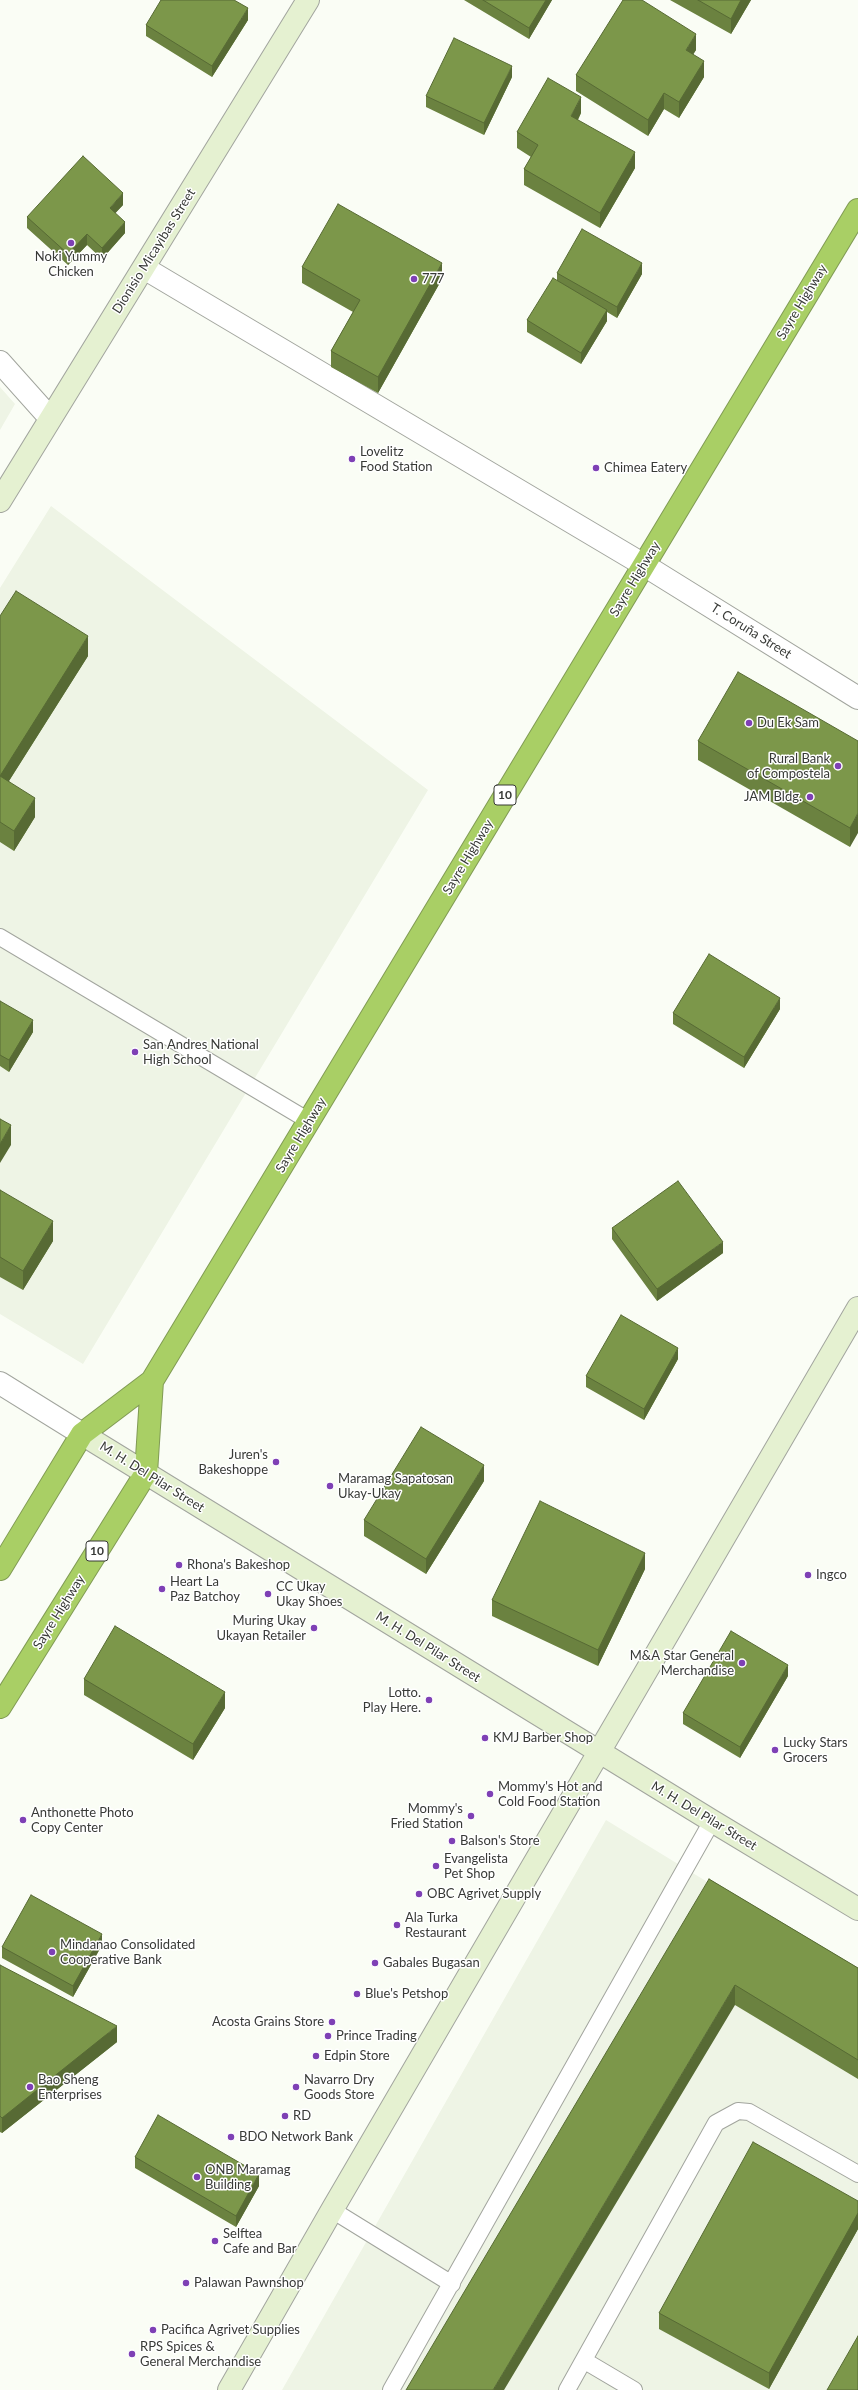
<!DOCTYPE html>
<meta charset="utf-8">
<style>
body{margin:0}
canvas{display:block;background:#fafdf5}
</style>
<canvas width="858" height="2390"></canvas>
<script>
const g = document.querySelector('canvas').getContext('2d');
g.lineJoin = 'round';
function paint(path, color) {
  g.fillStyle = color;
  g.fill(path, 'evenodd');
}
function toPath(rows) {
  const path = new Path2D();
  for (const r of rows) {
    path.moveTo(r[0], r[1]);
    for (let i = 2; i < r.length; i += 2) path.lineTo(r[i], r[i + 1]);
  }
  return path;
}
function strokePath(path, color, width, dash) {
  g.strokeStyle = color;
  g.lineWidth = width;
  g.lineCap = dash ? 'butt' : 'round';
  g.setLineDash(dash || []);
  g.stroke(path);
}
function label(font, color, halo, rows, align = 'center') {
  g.font = font + ' Lato,sans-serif';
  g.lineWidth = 3;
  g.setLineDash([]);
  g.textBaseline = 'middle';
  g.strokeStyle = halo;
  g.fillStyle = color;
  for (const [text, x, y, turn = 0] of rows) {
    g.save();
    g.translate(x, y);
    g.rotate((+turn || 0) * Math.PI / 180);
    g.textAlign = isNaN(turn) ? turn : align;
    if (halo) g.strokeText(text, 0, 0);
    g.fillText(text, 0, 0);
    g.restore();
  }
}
paint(toPath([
 [0,387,15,404,0,430],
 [51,506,428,790,83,1364,0,1314,0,588],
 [606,1820,858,1974,858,2390,282,2390]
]), '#eef4e5');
const lane = toPath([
 [0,937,309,1121],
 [332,2210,452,2284],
 [585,2361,634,2390],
 [391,2390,712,1821],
 [567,2390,716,2123,738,2111,749,2112,858,2174]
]);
const street = toPath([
 [144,268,644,565,858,698],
 [0,362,50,418],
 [0,1383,82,1434]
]);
const secondary = toPath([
 [0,501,308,0],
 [82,1434,712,1821,858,1909],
 [229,2390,332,2210,858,1308]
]);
const highway = toPath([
 [0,1569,82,1434,152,1381,858,210],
 [0,1707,146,1473,152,1381]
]);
strokePath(lane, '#a2a59e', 18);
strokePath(street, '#a2a59e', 24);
strokePath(secondary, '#a2a59e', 24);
strokePath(highway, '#819b55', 24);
strokePath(lane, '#fff', 16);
strokePath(street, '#fff', 22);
strokePath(secondary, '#e5f1d1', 22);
strokePath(highway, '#a9cf65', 22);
paint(toPath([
 [464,0,552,0,529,39],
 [670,0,751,0,731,34],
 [248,20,212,77,146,36,146,25],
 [696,50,693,54,704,77,679,118,664,109,648,136,576,91,576,75],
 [512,77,484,135,426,107,426,96],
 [581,113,578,120,635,168,600,228,524,185,524,169,531,157,517,148,517,132],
 [123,205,115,213,125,233,102,259,87,245,68,265,27,228,27,217],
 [302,267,442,279,378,393,331,367,331,351,353,312,302,283],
 [557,273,642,274,617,318,607,312,607,321,581,364,527,332,527,320,557,281],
 [0,616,88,656,9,781,35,817,14,851,0,842],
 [698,741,858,741,850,847,698,760],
 [0,1001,33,1032,9,1072,0,1066],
 [780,1009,744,1068,673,1024,673,1013],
 [0,1190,53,1241,23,1290,0,1277],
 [612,1228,723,1253,657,1301,612,1239],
 [678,1359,644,1420,586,1387,586,1376],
 [484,1481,426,1574,364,1536,364,1520],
 [645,1569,598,1666,492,1616,492,1600],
 [788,1676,740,1758,683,1724,683,1713],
 [84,1679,225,1708,193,1760,84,1695],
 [709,1879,858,1968,858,2079,735,2005],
 [102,1945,73,1997,2,1958,2,1947],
 [0,1965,117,2042,2,2133,0,2132],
 [135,2157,259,2186,236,2227,135,2168],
 [858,2201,858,2229,769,2389,659,2329,659,2313]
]), '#6b8240');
paint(toPath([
 [546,0,552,0,529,39,529,28],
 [741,0,751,0,731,34,731,19],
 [248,8,248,20,212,77,212,66],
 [696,34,696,50,686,66,686,50],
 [704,61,704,77,679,118,679,102],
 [512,66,512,77,484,135,484,123],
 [664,93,664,109,648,136,648,120],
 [581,97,581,113,571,132,571,116],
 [635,152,635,168,600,228,600,213],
 [123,193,123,205,110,219,110,208],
 [125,222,125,233,102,259,102,248],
 [87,234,87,245,68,265,68,254],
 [442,263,442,279,378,393,378,377],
 [642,263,642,274,617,318,617,307],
 [607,310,607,321,581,364,581,353],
 [88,636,88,656,0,795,0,776],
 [35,798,35,817,14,851,14,831],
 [858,813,858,833,850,847,850,828],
 [780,998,780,1009,744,1068,744,1057],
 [33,1020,33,1032,9,1072,9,1060],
 [11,1125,11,1145,0,1163,0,1144],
 [53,1221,53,1241,23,1290,23,1271],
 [723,1242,723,1253,657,1301,657,1289],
 [678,1348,678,1359,644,1420,644,1409],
 [484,1465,484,1481,426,1574,426,1559],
 [645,1553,645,1569,598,1666,598,1650],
 [788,1665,788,1676,740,1758,740,1747],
 [225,1692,225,1708,193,1760,193,1744],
 [102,1934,102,1945,73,1997,73,1986],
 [735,1985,735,2005,504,2390,493,2390],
 [117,2026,117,2042,2,2133,2,2118],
 [259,2174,259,2186,236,2227,236,2216],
 [858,2213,858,2229,769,2389,769,2373]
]), '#576a34');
const building = toPath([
 [161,0,234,0,248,8,212,66,146,25,161,0],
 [483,0,546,0,529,28,483,0],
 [623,0,642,0,696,34,686,50,704,61,679,102,664,93,648,120,576,75,623,0],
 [698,0,741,0,731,19,698,0],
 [454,38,512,66,484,123,426,96,454,38],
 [548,78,581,97,571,116,635,152,600,213,524,169,538,145,517,132,548,78],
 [83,156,123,193,110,208,125,222,102,248,87,234,68,254,27,217,83,156],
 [338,204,442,263,378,377,331,351,360,300,302,267,338,204],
 [582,229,642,263,617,307,557,273,582,229],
 [553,278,607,310,581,353,527,320,553,278],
 [16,591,88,636,0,776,35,798,14,831,0,822,0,616,16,591],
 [738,672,858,741,858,813,850,828,698,741,738,672],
 [709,954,780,998,744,1057,673,1013,709,954],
 [0,1001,33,1020,9,1060,0,1055,0,1001],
 [0,1119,11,1125,0,1144,0,1119],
 [678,1181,723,1242,657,1289,612,1228,678,1181],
 [0,1190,53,1221,23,1271,0,1257,0,1190],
 [621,1315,678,1348,644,1409,586,1376,621,1315],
 [421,1427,484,1465,426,1559,364,1520,421,1427],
 [540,1501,645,1553,598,1650,492,1600,540,1501],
 [115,1626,225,1692,193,1744,84,1679,115,1626],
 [731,1631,788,1665,740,1747,683,1713,731,1631],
 [709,1879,858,1968,858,2060,735,1985,493,2390,406,2390,709,1879],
 [31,1895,102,1934,73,1986,2,1947,31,1895],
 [0,1965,117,2026,2,2118,0,2116,0,1965],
 [158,2115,259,2174,236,2216,135,2157,158,2115],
 [753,2142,858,2201,858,2213,769,2373,659,2313,753,2142],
 [858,2336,858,2390,827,2390,858,2336]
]);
paint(building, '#7c974a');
strokePath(building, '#576a34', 1);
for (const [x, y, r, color] of [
 [71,243,4,"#7e40b5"],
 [414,279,4,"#7e40b5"],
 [352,459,4,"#7e40b5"],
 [596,468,4,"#7e40b5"],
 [749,723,4,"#7e40b5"],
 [838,766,4,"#7e40b5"],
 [810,797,4,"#7e40b5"],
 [135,1052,4,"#7e40b5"],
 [276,1462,4,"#7e40b5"],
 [330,1486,4,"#7e40b5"],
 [179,1565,4,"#7e40b5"],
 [808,1575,4,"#7e40b5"],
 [162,1589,4,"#7e40b5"],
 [268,1594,4,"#7e40b5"],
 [314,1628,4,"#7e40b5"],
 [742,1663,4,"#7e40b5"],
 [429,1700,4,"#7e40b5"],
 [485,1738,4,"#7e40b5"],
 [775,1750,4,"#7e40b5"],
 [490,1794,4,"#7e40b5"],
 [471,1816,4,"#7e40b5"],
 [23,1820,4,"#7e40b5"],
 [452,1841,4,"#7e40b5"],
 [436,1866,4,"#7e40b5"],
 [419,1894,4,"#7e40b5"],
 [397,1925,4,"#7e40b5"],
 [52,1952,4,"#7e40b5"],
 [375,1963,4,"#7e40b5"],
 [357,1994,4,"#7e40b5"],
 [332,2022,4,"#7e40b5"],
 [328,2036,4,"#7e40b5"],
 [316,2056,4,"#7e40b5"],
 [30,2087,4,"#7e40b5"],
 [296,2087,4,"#7e40b5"],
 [285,2116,4,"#7e40b5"],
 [231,2137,4,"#7e40b5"],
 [197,2177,4,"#7e40b5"],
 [215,2241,4,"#7e40b5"],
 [186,2283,4,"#7e40b5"],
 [153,2330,4,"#7e40b5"],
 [132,2354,4,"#7e40b5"]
]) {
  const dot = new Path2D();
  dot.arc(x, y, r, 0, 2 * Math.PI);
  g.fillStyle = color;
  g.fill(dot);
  strokePath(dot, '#fff', 1.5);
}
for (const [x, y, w] of [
 [505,795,22],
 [97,1551,22]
]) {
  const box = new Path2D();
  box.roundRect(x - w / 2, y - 10, w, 20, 3);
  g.fillStyle = '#fff';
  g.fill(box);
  strokePath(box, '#383a37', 1);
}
label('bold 12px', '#383a37', null, [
 ["10",505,795],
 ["10",97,1551]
]);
label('13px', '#383a37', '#fff', [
 ["Dionisio Micayibas Street",154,251,-58],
 ["Sayre Highway",802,302,-59],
 ["Sayre Highway",635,579,-59],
 ["T. Coruña Street",751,631,32],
 ["Sayre Highway",468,857,-59],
 ["Sayre Highway",301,1135,-59],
 ["M. H. Del Pilar Street",152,1477,32],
 ["Sayre Highway",59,1612,-58],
 ["M. H. Del Pilar Street",428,1647,32],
 ["M. H. Del Pilar Street",704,1816,31]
]);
label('13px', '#383a37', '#fff', [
 ["Noki Yummy",71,257,"center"],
 ["Chicken",71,272,"center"],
 ["777",422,279],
 ["Lovelitz",360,452],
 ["Food Station",360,467],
 ["Chimea Eatery",604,468],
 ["Du Ek Sam",757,723],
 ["Rural Bank",830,759,"right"],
 ["of Compostela",830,774,"right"],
 ["JAM Bldg.",802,797,"right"],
 ["San Andres National",143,1045],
 ["High School",143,1060],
 ["Juren's",268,1455,"right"],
 ["Bakeshoppe",268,1470,"right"],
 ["Maramag Sapatosan",338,1479],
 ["Ukay-Ukay",338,1494],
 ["Rhona's Bakeshop",187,1565],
 ["Ingco",816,1575],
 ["Heart La",170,1582],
 ["Paz Batchoy",170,1597],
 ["CC Ukay",276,1587],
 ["Ukay Shoes",276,1602],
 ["Muring Ukay",306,1621,"right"],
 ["Ukayan Retailer",306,1636,"right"],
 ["M&A Star General",734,1656,"right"],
 ["Merchandise",734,1671,"right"],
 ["Lotto.",421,1693,"right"],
 ["Play Here.",421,1708,"right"],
 ["KMJ Barber Shop",493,1738],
 ["Lucky Stars",783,1743],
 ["Grocers",783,1758],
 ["Mommy's Hot and",498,1787],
 ["Cold Food Station",498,1802],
 ["Mommy's",463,1809,"right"],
 ["Fried Station",463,1824,"right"],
 ["Anthonette Photo",31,1813],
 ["Copy Center",31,1828],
 ["Balson's Store",460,1841],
 ["Evangelista",444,1859],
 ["Pet Shop",444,1874],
 ["OBC Agrivet Supply",427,1894],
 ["Ala Turka",405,1918],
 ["Restaurant",405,1933],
 ["Mindanao Consolidated",60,1945],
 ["Cooperative Bank",60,1960],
 ["Gabales Bugasan",383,1963],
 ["Blue's Petshop",365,1994],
 ["Acosta Grains Store",324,2022,"right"],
 ["Prince Trading",336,2036],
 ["Edpin Store",324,2056],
 ["Bao Sheng",38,2080],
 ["Enterprises",38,2095],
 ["Navarro Dry",304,2080],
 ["Goods Store",304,2095],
 ["RD",293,2116],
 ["BDO Network Bank",239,2137],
 ["ONB Maramag",205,2170],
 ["Building",205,2185],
 ["Selftea",223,2234],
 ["Cafe and Bar",223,2249],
 ["Palawan Pawnshop",194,2283],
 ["Pacifica Agrivet Supplies",161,2330],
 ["RPS Spices &",140,2347],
 ["General Merchandise",140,2362]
], 'left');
</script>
